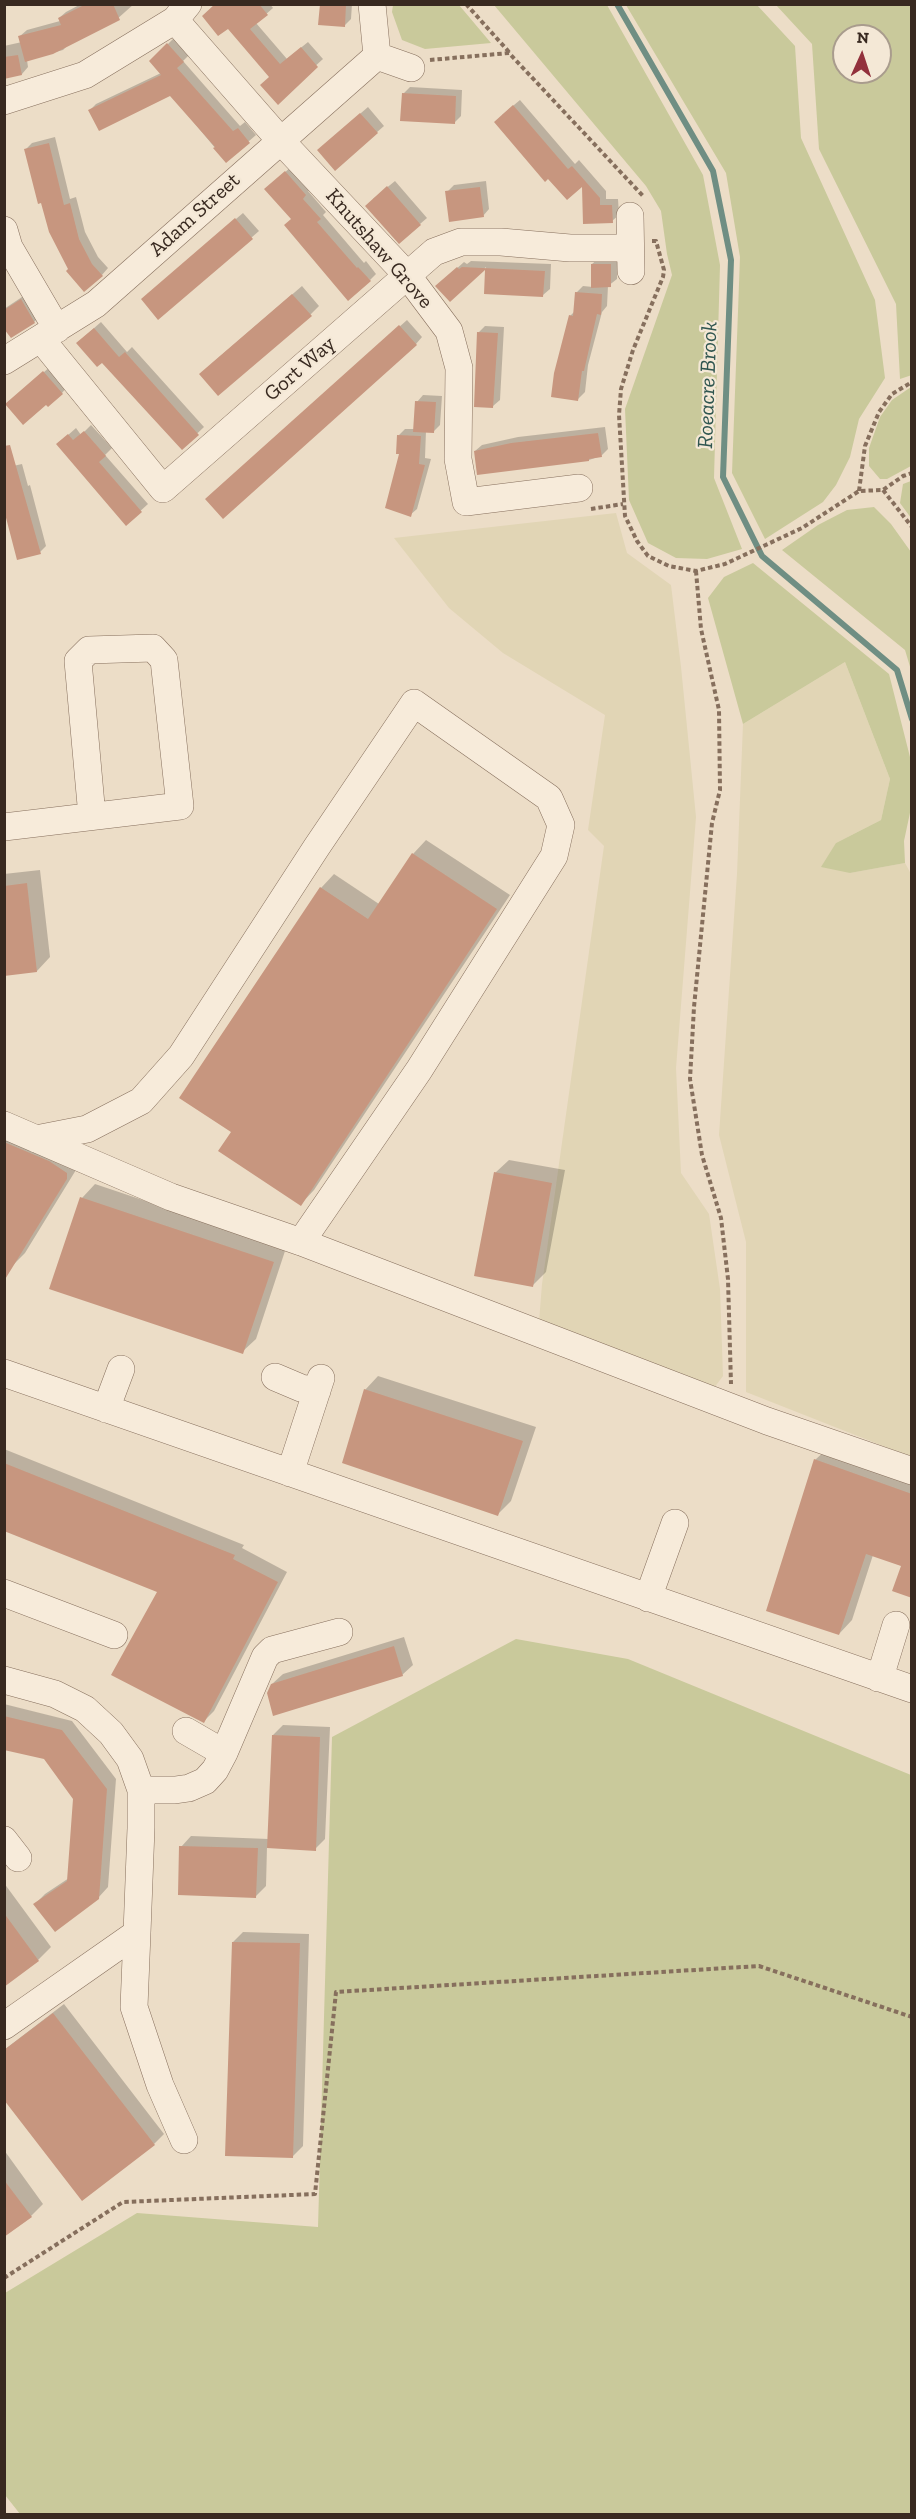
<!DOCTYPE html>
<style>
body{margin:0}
#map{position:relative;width:916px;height:2519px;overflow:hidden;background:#ecddc7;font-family:"Zilla Slab",serif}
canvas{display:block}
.frame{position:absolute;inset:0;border:6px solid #382920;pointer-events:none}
.north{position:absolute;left:832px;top:24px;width:60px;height:60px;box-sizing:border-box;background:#f4e8d6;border:2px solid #a99c8d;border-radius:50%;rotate:3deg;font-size:16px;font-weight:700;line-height:24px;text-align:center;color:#382920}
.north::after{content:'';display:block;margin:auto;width:21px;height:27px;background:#92313c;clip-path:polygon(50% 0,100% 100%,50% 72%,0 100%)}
</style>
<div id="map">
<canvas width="916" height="2519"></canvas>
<div class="frame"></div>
<div class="north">N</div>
</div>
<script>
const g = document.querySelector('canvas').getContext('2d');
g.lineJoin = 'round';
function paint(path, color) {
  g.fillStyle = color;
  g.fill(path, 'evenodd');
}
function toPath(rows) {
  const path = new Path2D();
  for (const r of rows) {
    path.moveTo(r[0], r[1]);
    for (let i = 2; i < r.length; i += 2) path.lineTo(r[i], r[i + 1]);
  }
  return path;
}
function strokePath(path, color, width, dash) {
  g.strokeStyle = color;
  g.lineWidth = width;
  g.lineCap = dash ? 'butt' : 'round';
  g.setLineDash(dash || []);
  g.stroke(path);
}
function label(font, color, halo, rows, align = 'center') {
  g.font = font + ' "Zilla Slab",serif';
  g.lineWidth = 4.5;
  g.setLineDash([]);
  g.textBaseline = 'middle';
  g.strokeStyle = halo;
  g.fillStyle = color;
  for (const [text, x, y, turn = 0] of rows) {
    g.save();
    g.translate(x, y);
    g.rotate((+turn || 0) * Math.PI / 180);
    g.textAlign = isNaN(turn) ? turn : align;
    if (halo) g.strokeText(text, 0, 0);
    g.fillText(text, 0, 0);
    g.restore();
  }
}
paint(toPath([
 [616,513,627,553,671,585,681,667,696,817,676,1068,681,1173,709,1214,720,1289,723,1376,714,1388,539,1322,542,1284,604,846,588,830,605,715,503,653,449,608,394,538],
 [845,662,890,779,881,820,836,843,850,873,905,863,911,874,911,1457,746,1392,746,1242,719,1135,737,874,743,724]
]), '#e1d5b5');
paint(toPath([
 [393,5,459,5,491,43,425,49,402,40,392,12],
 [494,5,607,5,703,175,720,265,714,478,742,549,707,559,676,558,648,543,629,500,625,409,672,275,667,254,661,211,646,186],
 [626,5,757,5,795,46,801,138,875,300,885,378,859,419,850,457,836,485,823,502,765,539,732,473,740,257,726,173],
 [776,5,911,5,912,375,900,379,896,304,819,149,812,44],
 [844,36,880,36,880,72,844,72],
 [911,387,911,466,887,479,880,479,869,466,869,448,880,417,892,400],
 [911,481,912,481,911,518,900,503,903,484],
 [874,507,891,524,911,552,911,670,905,650,782,550,818,525,847,510],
 [753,563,889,674,911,761,911,808,904,841,905,863,850,873,821,867,836,843,881,820,890,779,845,662,743,724,708,598,724,577],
 [516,1639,628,1659,911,1775,911,2514,20,2514,5,2495,5,2293,137,2213,318,2227,332,1737]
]), '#c9c99b');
paint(toPath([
 [81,4,134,4,116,20,70,43,63,50,27,60,28,67,22,74,4,77,4,46,22,42,20,36,27,30,60,21,59,18,66,12],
 [216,4,270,4,273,8,256,23,287,59,308,42,323,59,300,80,271,76],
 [321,4,352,4,351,19,344,26],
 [174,38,189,55,183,61,240,126,245,122,256,135,226,161,171,95,90,110,96,104,161,73,151,61],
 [410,87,462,90,461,116,454,123,403,94],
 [520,100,575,164,579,160,606,191,606,199,618,199,619,215,612,221,583,184,502,115],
 [368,107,384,126,335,169,325,144],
 [55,137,70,199,76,197,85,232,98,257,108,268,102,275,70,269,42,201,26,149,32,143],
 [292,166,312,188,308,191,326,212,323,215,364,263,366,261,376,274,370,280,293,218,273,183],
 [395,181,427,218,420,224,373,199],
 [486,181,489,209,483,216,447,192,454,185],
 [243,213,259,231,159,318,149,293],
 [599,258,617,258,617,279,608,286,607,306,602,312,588,365,585,392,578,399,570,316,575,311,576,293,583,286,593,287,592,264],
 [471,261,551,264,550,289,543,295,485,293,486,267,450,300,444,280,464,262,467,264],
 [302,286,319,306,310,315,210,365],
 [28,293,41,315,34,322,4,326,4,309],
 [407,320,422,337,416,344,214,492],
 [101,322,127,352,132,347,204,427,182,448,85,336],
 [485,326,504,327,500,400,493,406,479,332],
 [51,366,68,386,62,393,46,403,14,398],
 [423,395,442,396,440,425,434,431,426,431,425,458,431,459,417,509,410,515,399,435,405,429,415,429,417,402],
 [91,425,112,448,105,455,148,504,126,524,58,444,76,428,81,435],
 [605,427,608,449,601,456,589,460,475,451,482,445,518,437],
 [22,464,28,486,30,485,46,546,40,552,4,468],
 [426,840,510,895,314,1190,301,1204,233,1132,321,888,334,874,379,904,413,854],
 [40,870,50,957,37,971,4,974,4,874],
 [4,1121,79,1165,25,1253,12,1266,4,1261],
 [509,1160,565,1170,546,1272,533,1285,495,1173],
 [95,1184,286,1248,256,1339,242,1352,82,1198],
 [378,1376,536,1427,511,1501,497,1515,365,1390],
 [829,1447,912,1474,912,1596,903,1565,873,1555,852,1620,839,1634,815,1460],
 [4,1449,244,1545,242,1548,287,1572,214,1711,204,1721,159,1591,4,1529],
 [404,1637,413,1665,402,1675,272,1684,283,1674],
 [4,1704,72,1721,116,1779,108,1887,98,1898,35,1904,45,1894,69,1878,74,1799,45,1758,4,1748],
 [283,1725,330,1727,325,1839,315,1849,267,1847,266,1886,256,1896,181,1847,191,1836,269,1839,273,1735],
 [4,1883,51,1947,38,1960,4,1985],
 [243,1932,309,1934,303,2146,293,2156,233,1942],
 [64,2004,164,2134,154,2144,4,2050],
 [4,2150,43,2204,31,2216,4,2235]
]), '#0003');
strokePath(toPath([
 [617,4,713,171,731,260,723,477,762,556,897,670,912,719]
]), '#6f8e83', 6);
paint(toPath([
 [86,4,113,4,120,20,53,54,25,62,18,36,61,25,58,18],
 [215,4,259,4,268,15,250,29,280,64,301,47,318,67,278,105,260,85,269,77,228,29,218,36,202,16],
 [320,4,346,4,345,27,318,25],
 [167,43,184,62,177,68,233,131,238,128,250,143,226,163,213,148,215,147,170,96,99,131,88,110,161,75,149,61],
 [18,55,22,75,4,79,4,57],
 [402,93,456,96,455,124,400,121],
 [513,105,568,169,572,166,600,198,600,205,612,205,613,223,583,224,582,187,567,200,548,179,545,182,494,122],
 [360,113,378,133,335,171,317,150],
 [49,143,64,205,70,203,79,239,92,264,103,276,84,292,66,271,68,269,49,232,41,203,38,204,24,149],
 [285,171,306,195,303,199,321,219,317,222,357,268,358,267,371,281,348,301,284,225,291,219,264,189],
 [387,186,421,225,399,244,365,206],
 [480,187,484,217,449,222,445,191],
 [235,218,253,239,158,320,141,299],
 [591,264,611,264,611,287,591,288],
 [457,267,459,269,462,267,545,271,543,297,484,294,485,270,450,302,435,286],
 [575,292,602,294,601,315,597,314,584,371,582,371,578,401,551,397,554,373,569,315,573,316],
 [292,294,312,316,218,396,199,374],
 [21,299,35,323,11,338,4,329,4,310],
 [399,325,417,345,223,519,205,499],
 [94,328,119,357,125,352,199,435,182,450,102,363,97,367,76,343],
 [477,332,498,333,493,408,474,407],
 [43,371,63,394,48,407,46,405,23,425,5,404],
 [415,401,436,402,434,433,413,432],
 [84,431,106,456,99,462,142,512,126,526,56,444,68,434,73,440],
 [598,433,602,457,589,459,589,461,477,475,474,451,511,443],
 [397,435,421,436,419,464,425,465,411,517,385,508,399,454,396,454],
 [10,445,41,554,17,560,4,510,4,446],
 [412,853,497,909,301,1206,218,1151,231,1132,179,1098,320,887,368,919],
 [27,883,37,972,4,976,4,886],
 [4,1142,49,1161,67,1173,67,1179,4,1281],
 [494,1172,552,1183,533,1287,474,1276],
 [80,1197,274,1262,243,1354,49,1289],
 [364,1389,523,1441,498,1516,342,1463],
 [814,1459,912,1494,912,1598,892,1591,901,1566,866,1554,839,1635,766,1611],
 [4,1463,235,1555,233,1559,278,1582,204,1723,111,1675,157,1592,4,1531],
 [394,1646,403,1676,273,1716,267,1693,271,1684],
 [4,1716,62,1730,107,1789,99,1899,55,1932,33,1904,67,1881,73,1799,44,1759,4,1750],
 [272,1735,320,1737,316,1851,267,1848],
 [179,1846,258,1848,256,1898,178,1895],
 [4,1913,39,1961,4,1987],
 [232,1942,300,1943,293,2158,225,2156],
 [53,2013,155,2145,82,2201,4,2100,4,2050],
 [4,2180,32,2217,4,2237]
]), '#c7967f');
const minor = toPath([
 [175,20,280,140,407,275,449,331,459,368,458,459,466,502,579,488],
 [377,56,411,68],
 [4,101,85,75,175,20,188,4],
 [630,216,631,271],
 [4,230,9,247,57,329],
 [41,339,163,489,434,252,461,242,501,242,570,248,630,248],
 [4,361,96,304,377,56,372,4],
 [4,827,180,806,164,660,153,648,89,650,78,661,92,816],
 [4,1125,171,1197,301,1242,767,1421,912,1471],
 [36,1139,87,1129,141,1101,181,1056,316,848,414,703,549,798,561,825,554,856,419,1070,301,1242],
 [4,1373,912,1689],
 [275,1377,301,1388,317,1391],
 [106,1409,121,1369],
 [290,1473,321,1378],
 [4,1593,114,1635],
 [648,1598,675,1523],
 [878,1678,884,1664,896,1625],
 [4,1680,55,1694,85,1709,111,1733,130,1759,141,1790,141,1828,137,1933,4,2026],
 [186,1731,224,1753],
 [141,1790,175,1790,189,1788,205,1781,215,1770,224,1753,265,1657,272,1650,339,1632],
 [4,1840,18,1858],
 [137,1933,134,2007,160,2085,184,2140]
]);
strokePath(minor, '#866f5d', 28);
strokePath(toPath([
 [466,4,509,52],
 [430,60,509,53,643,196],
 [652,241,656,241,664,270,663,277,633,350,621,389,619,415,625,516,637,541,648,556,669,566,696,571,725,564,802,528,859,491,883,490,903,476,912,473],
 [883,490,912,527],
 [859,491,865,446,879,412,892,394,912,382],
 [591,509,623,504],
 [696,571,701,629,719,710,720,790,712,823,694,1007,690,1079,702,1155,721,1218,728,1279,731,1384],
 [4,2278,123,2202,315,2194,336,1992,759,1966,912,2017]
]), '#866f5d', 4, [4.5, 3]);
strokePath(minor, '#f7ebda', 27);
label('21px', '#382920', '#f4e8d6', [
 ["Adam Street",195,215,-42],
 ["Knutshaw Grove",379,249,49],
 ["Gort Way",300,369,-41]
]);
label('italic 22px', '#305650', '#f4e8d6', [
 ["Roeacre Brook",708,385,-88]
]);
</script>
